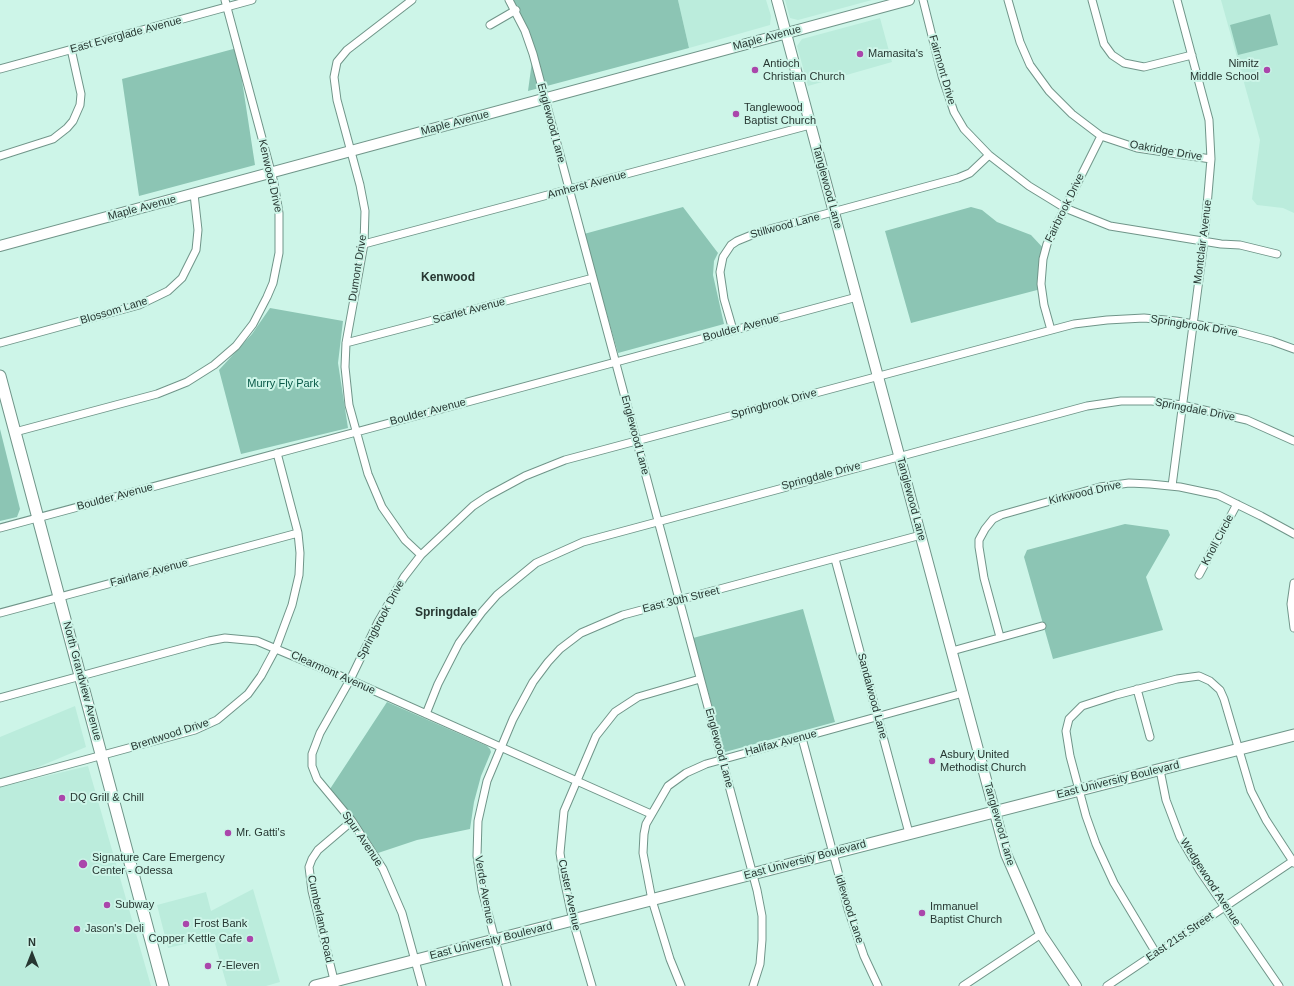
<!DOCTYPE html>
<style>
body{margin:0}
#map{position:relative;width:1294px;height:986px;overflow:hidden;background:#cdf5e8;font-family:Arial,sans-serif}
canvas{display:block}
.north{position:absolute;left:12px;top:934px;width:40px;height:40px;-webkit-text-stroke:3px #cdf5e8;paint-order:stroke;rotate:0deg;font-size:11px;font-weight:700;line-height:16px;text-align:center;color:#273732}
.north::after{content:'';display:block;margin:auto;width:14px;height:18px;background:#273732;clip-path:polygon(50% 0,100% 100%,50% 72%,0 100%)}
</style>
<div id="map">
<canvas width="1294" height="986"></canvas>
<div class="north">N</div>
</div>
<script>
const g = document.querySelector('canvas').getContext('2d');
g.lineJoin = 'round';
function paint(path, color) {
  g.fillStyle = color;
  g.fill(path, 'evenodd');
}
function toPath(rows) {
  const path = new Path2D();
  for (const r of rows) {
    path.moveTo(r[0], r[1]);
    for (let i = 2; i < r.length; i += 2) path.lineTo(r[i], r[i + 1]);
  }
  return path;
}
function strokePath(path, color, width, dash) {
  g.strokeStyle = color;
  g.lineWidth = width;
  g.lineCap = dash ? 'butt' : 'round';
  g.setLineDash(dash || []);
  g.stroke(path);
}
function label(font, color, halo, rows, align = 'center') {
  g.font = font + ' Arial,sans-serif';
  g.lineWidth = 4;
  g.setLineDash([]);
  g.textBaseline = 'middle';
  g.strokeStyle = halo;
  g.fillStyle = color;
  for (const [text, x, y, turn = 0] of rows) {
    g.save();
    g.translate(x, y);
    g.rotate((+turn || 0) * Math.PI / 180);
    g.textAlign = isNaN(turn) ? turn : align;
    if (halo) g.strokeText(text, 0, 0);
    g.fillText(text, 0, 0);
    g.restore();
  }
}
paint(toPath([
 [678,0,766,0,771,16,770,25,689,48],
 [785,0,872,0,798,20,790,18],
 [1221,0,1294,0,1294,213,1283,208,1257,205,1252,199,1260,140],
 [880,18,892,62,808,86,797,46,802,39],
 [75,706,86,747,0,783,0,737],
 [88,766,151,986,0,986,0,787],
 [253,889,280,982,266,986,227,986,213,937,168,948,157,905,206,892,211,911]
]), '#bbecdc');
paint(toPath([
 [510,0,678,0,689,48,528,91,533,54],
 [1270,14,1278,45,1238,55,1230,25],
 [237,48,255,165,139,196,122,79],
 [683,207,718,253,714,261,713,275,724,324,618,353,584,234],
 [971,207,982,210,997,222,1031,235,1045,250,1041,289,911,323,885,231],
 [270,308,343,321,338,363,348,428,241,454,219,370,252,334],
 [0,429,20,509,17,517,0,521],
 [1125,524,1168,530,1170,535,1146,577,1163,630,1053,659,1024,557,1027,550],
 [803,609,835,722,725,752,693,638],
 [387,702,487,746,490,749,491,752,481,776,474,802,470,829,417,840,378,853,352,815,330,789]
]), '#8cc5b4');
const street = toPath([
 [412,0,347,50,337,62,334,77,337,100,360,185,365,211,364,244,346,343,345,367,349,405,368,474,382,507,405,540,421,555],
 [509,0,525,31,533,54,757,890,762,916,762,940,760,964,753,986],
 [923,0,942,76,954,112,964,129,989,155,1029,186,1065,208,1110,226,1221,244,1240,245,1277,254],
 [1008,0,1020,42,1030,65,1049,91,1072,114,1101,136,1137,148,1211,159],
 [1092,0,1104,44,1112,55,1124,63,1144,67,1192,55],
 [490,25,516,10],
 [0,69,252,0],
 [0,156,53,139,67,128,73,121,80,105,81,94,71,49],
 [364,244,810,125],
 [733,330,724,299,720,272,723,257,731,245,737,241,759,232,958,178,970,173,989,155],
 [1051,330,1044,305,1041,284,1043,259,1047,244,1101,136],
 [0,343,139,305,168,291,182,278,196,250,198,230,194,194],
 [346,343,593,278],
 [15,432,157,394,187,382,214,365,236,346,253,324,267,297,273,283,279,253,279,213,274,183,225,0],
 [1172,486,1204,241,1211,159,1209,120,1177,0],
 [0,528,857,297],
 [835,559,909,833],
 [1199,575,1237,504],
 [1294,583,1291,604,1294,628],
 [0,613,298,533],
 [1000,637,984,578,979,547,979,540,985,529,993,519,1001,515,1100,487,1129,483,1150,484,1180,487,1218,495,1261,516,1294,534],
 [952,651,1042,626],
 [1137,689,1150,737],
 [0,698,209,641,225,638,257,641,350,680,651,814],
 [426,714,438,684,459,643,482,612,497,595,536,563,583,542,1087,406,1121,401,1152,401,1182,405,1247,420,1294,441],
 [802,738,848,909,864,956,878,986],
 [1160,770,1166,800,1180,837,1200,871,1279,986],
 [0,783,195,730,217,720,248,694,261,676,276,648,292,605,299,575,300,553,298,533,277,453],
 [1156,953,1114,883,1096,844,1086,816,1070,756,1066,731,1069,719,1082,706,1116,695,1177,679,1199,676,1210,681,1220,690,1224,699,1251,791,1266,820,1294,863],
 [335,984,312,891,309,867,312,859,318,850,352,821],
 [422,986,402,913,383,869,352,821,317,779,312,766,312,754,320,733,350,680,378,622,404,577,421,555,473,506,488,496,525,476,565,460,1074,324,1107,320,1144,318,1176,321,1235,331,1272,341,1294,349],
 [507,986,482,890,477,856,478,821,487,781,513,719,533,682,548,662,560,649,581,633,623,615,921,535],
 [592,986,573,921,564,879,560,853,564,811,596,736,615,712,638,697,700,679],
 [681,986,670,959,652,900,643,853,644,834,646,824,668,786,686,773,706,764,963,693],
 [963,986,1041,934],
 [1107,986,1293,861]
]);
const secondary = toPath([
 [777,0,1006,854,1041,934,1076,986],
 [0,246,909,0]
]);
const primary = toPath([
 [0,376,163,986],
 [315,986,1294,735]
]);
strokePath(street, '#709589', 9);
strokePath(secondary, '#709589', 12);
strokePath(primary, '#709589', 13);
strokePath(street, '#fff', 7);
strokePath(secondary, '#fff', 10);
strokePath(primary, '#fff', 11);
for (const [x, y, r, color] of [
 [860,54,4,"#aa46ab"],
 [755,70,4,"#aa46ab"],
 [1267,70,4,"#aa46ab"],
 [736,114,4,"#aa46ab"],
 [932,761,4,"#aa46ab"],
 [62,798,4,"#aa46ab"],
 [228,833,4,"#aa46ab"],
 [83,864,5,"#aa46ab"],
 [107,905,4,"#aa46ab"],
 [922,913,4,"#aa46ab"],
 [186,924,4,"#aa46ab"],
 [77,929,4,"#aa46ab"],
 [250,939,4,"#aa46ab"],
 [208,966,4,"#aa46ab"]
]) {
  const dot = new Path2D();
  dot.arc(x, y, r, 0, 2 * Math.PI);
  g.fillStyle = color;
  g.fill(dot);
  strokePath(dot, '#cdf5e8', 1.5);
}
label('11px', '#273732', '#cdf5e8', [
 ["East Everglade Avenue",126,35,-15],
 ["Maple Avenue",767,38,-15],
 ["Fairmont Drive",942,70,74],
 ["Maple Avenue",455,123,-15],
 ["Englewood Lane",551,123,75],
 ["Oakridge Drive",1166,151,10],
 ["Kenwood Drive",270,176,77],
 ["Amherst Avenue",587,185,-15],
 ["Tanglewood Lane",827,187,75],
 ["Maple Avenue",142,208,-15],
 ["Fairbrook Drive",1065,208,-64],
 ["Stillwood Lane",785,226,-15],
 ["Montclair Avenue",1203,242,-83],
 ["Dumont Drive",358,268,-81],
 ["Blossom Lane",114,311,-17],
 ["Scarlet Avenue",469,311,-15],
 ["Springbrook Drive",1194,326,9],
 ["Boulder Avenue",741,328,-15],
 ["Springbrook Drive",774,404,-15],
 ["Springdale Drive",1195,410,11],
 ["Boulder Avenue",428,412,-15],
 ["Englewood Lane",635,435,75],
 ["Springdale Drive",821,476,-15],
 ["Kirkwood Drive",1085,493,-13],
 ["Boulder Avenue",115,497,-15],
 ["Tanglewood Lane",911,499,75],
 ["Knoll Circle",1218,540,-62],
 ["Fairlane Avenue",149,573,-15],
 ["East 30th Street",681,600,-14],
 ["Springbrook Drive",381,620,-62],
 ["Clearmont Avenue",333,673,24],
 ["North Grandview Avenue",82,681,75],
 ["Sandalwood Lane",872,696,75],
 ["Brentwood Drive",170,735,-18],
 ["Halifax Avenue",781,743,-15],
 ["Englewood Lane",719,748,75],
 ["East University Boulevard",1118,780,-14],
 ["Tanglewood Lane",999,824,74],
 ["Spur Avenue",362,839,56],
 ["East University Boulevard",805,860,-15],
 ["Wedgewood Avenue",1210,882,57],
 ["Verde Avenue",484,890,80],
 ["Custer Avenue",569,895,78],
 ["Idlewood Lane",849,909,72],
 ["Cumberland Road",320,919,78],
 ["East 21st Street",1180,937,-34],
 ["East University Boulevard",491,941,-14]
]);
label('11px', '#273732', '#cdf5e8', [
 ["Mamasita's",868,54],
 ["Antioch",763,64],
 ["Christian Church",763,77],
 ["Nimitz",1259,64,"right"],
 ["Middle School",1259,77,"right"],
 ["Tanglewood",744,108],
 ["Baptist Church",744,121],
 ["Asbury United",940,755],
 ["Methodist Church",940,768],
 ["DQ Grill & Chill",70,798],
 ["Mr. Gatti's",236,833],
 ["Signature Care Emergency",92,858],
 ["Center - Odessa",92,871],
 ["Subway",115,905],
 ["Immanuel",930,907],
 ["Baptist Church",930,920],
 ["Frost Bank",194,924],
 ["Jason's Deli",85,929],
 ["Copper Kettle Cafe",242,939,"right"],
 ["7-Eleven",216,966]
], 'left');
label('11px', '#085847', '#cdf5e8', [
 ["Murry Fly Park",283,384]
]);
label('bold 12px', '#273732', '#cdf5e8', [
 ["Kenwood",448,278],
 ["Springdale",446,613]
]);
</script>
